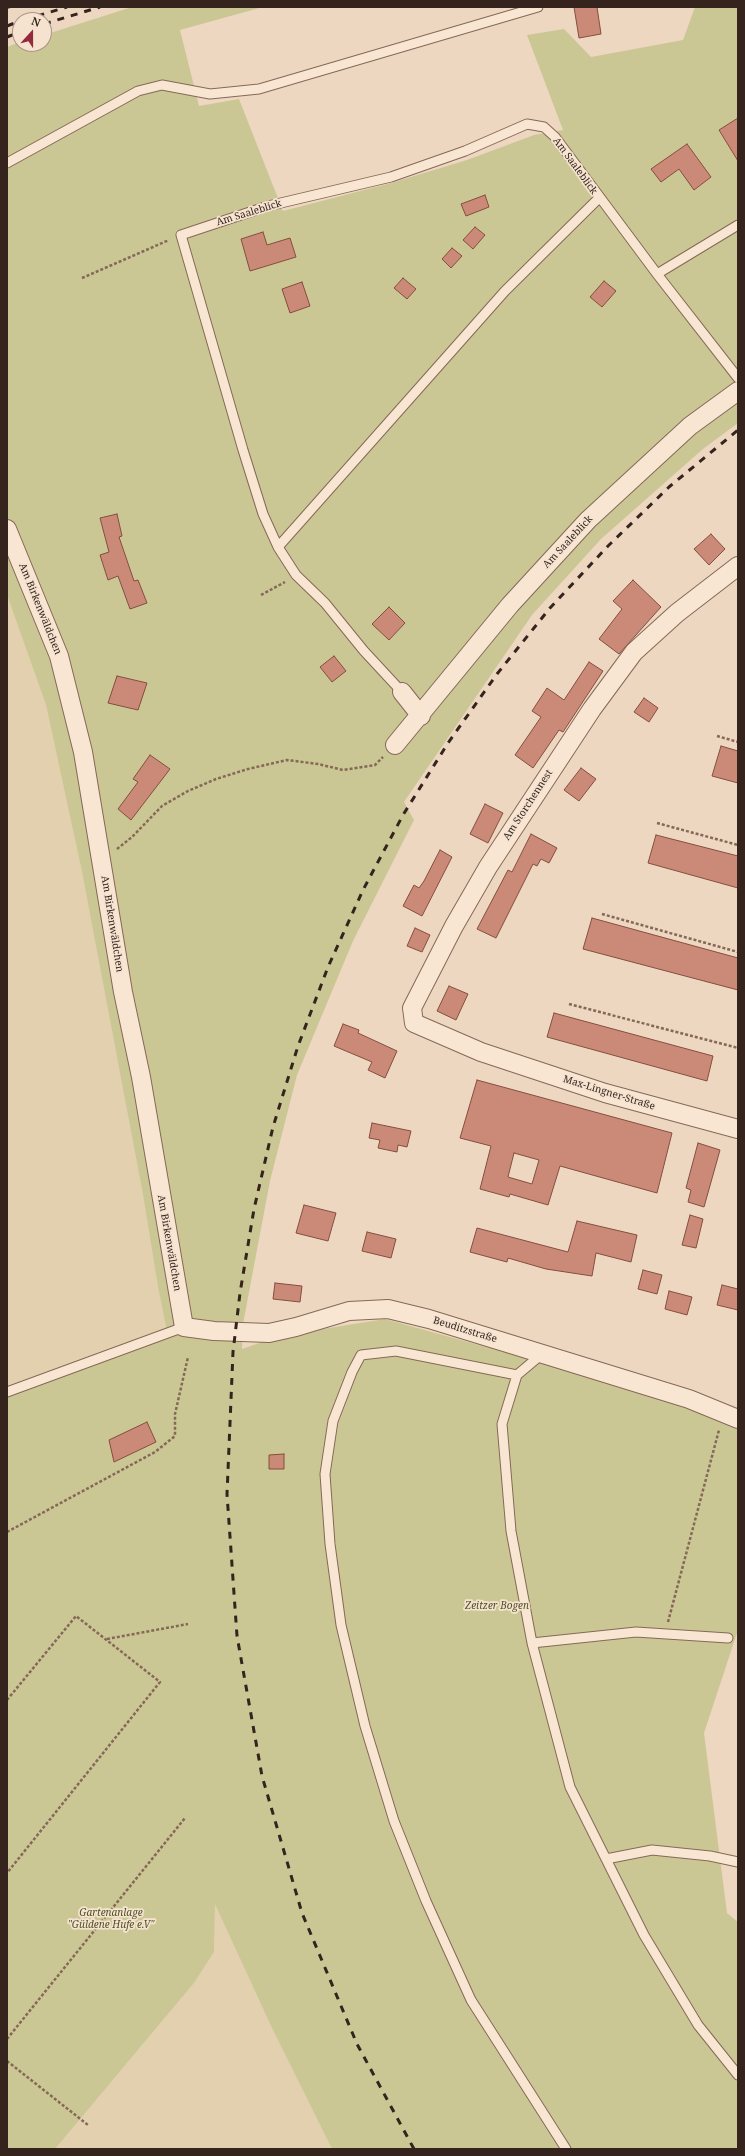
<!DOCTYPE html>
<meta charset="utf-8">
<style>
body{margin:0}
#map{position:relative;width:745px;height:2156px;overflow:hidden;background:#edd7c0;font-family:"Noto Serif",serif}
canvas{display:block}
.frame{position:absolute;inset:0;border:8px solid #35241d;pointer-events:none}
.north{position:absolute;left:12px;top:12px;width:40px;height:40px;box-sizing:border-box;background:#f5e3d0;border:1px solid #a89788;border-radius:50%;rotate:21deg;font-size:11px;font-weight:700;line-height:16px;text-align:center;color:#35241d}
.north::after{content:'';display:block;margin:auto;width:14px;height:18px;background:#942a3e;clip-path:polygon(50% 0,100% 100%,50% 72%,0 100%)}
</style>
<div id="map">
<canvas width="745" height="2156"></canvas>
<div class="frame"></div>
<div class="north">N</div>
</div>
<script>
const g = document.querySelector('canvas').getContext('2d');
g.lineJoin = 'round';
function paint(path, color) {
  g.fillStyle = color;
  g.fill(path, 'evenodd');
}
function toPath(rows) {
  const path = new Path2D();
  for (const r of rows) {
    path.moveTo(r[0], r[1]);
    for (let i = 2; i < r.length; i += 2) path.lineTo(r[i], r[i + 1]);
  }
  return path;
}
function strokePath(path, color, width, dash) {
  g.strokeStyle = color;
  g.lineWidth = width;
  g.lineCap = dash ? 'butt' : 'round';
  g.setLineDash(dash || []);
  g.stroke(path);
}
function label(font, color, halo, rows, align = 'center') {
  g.font = font + ' "Noto Serif",serif';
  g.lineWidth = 3.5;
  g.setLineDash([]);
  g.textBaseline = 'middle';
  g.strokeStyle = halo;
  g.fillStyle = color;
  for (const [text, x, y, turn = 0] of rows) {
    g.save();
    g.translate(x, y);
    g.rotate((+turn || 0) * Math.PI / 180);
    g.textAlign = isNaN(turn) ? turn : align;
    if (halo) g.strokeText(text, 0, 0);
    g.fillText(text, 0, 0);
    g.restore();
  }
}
paint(toPath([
 [7,595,46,705,82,872,143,1195,158,1287,168,1337,7,1397],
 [215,1903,271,2026,332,2149,55,2149,194,1983,214,1952]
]), '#e2d0ae');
paint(toPath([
 [132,7,263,7,180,30,199,106,239,99,283,211,391,183,467,160,534,135,563,130,527,35,564,29,591,57,683,40,695,7,738,7,738,423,703,449,601,539,532,615,404,802,414,820,353,941,297,1075,270,1181,243,1324,242,1349,279,1336,385,1319,522,1357,722,1418,738,1426,738,1630,704,1733,727,1913,738,1922,738,2149,332,2149,271,2026,215,1904,214,1952,194,1983,55,2149,7,2149,7,1397,168,1337,158,1287,143,1195,82,872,46,705,7,595,7,47,20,42,20,44,44,44,44,35]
]), '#cbc795');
const building = toPath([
 [574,7,597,7,601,34,579,38,574,7],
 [738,118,738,161,719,130,738,118],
 [687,144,711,177,694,190,679,169,661,182,651,169,687,144],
 [485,195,489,207,466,216,461,204,485,195],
 [475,227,485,235,473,249,463,240,475,227],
 [263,232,267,245,290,238,296,257,250,271,241,239,263,232],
 [452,248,462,256,451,268,442,259,452,248],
 [403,278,416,289,407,299,394,288,403,278],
 [604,281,616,291,602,307,590,297,604,281],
 [302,282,310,306,290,313,282,289,302,282],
 [117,514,122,536,119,537,134,581,138,580,147,603,130,609,118,576,108,580,100,555,109,552,100,518,117,514],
 [711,534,725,549,709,565,694,549,711,534],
 [633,580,661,607,619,654,599,639,622,609,613,601,633,580],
 [389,607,405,623,389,640,372,624,389,607],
 [334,656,346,671,332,682,320,667,334,656],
 [589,662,603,671,563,732,559,730,533,768,515,755,541,717,532,711,547,688,564,700,589,662],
 [117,676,147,683,138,710,108,703,117,676],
 [644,698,658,708,649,722,634,712,644,698],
 [721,746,738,751,738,783,712,776,721,746],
 [150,755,170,769,131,820,118,809,138,782,133,779,150,755],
 [581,768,596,779,579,801,564,790,581,768],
 [485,804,503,813,488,843,470,834,485,804],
 [531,834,557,848,549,863,541,859,537,866,533,864,496,938,477,929,508,870,512,872,531,834],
 [656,835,738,856,738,888,648,863,656,835],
 [440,850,452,857,422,916,403,906,414,885,419,888,424,881,440,850],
 [592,918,738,958,738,990,583,949,592,918],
 [415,928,430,935,422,952,407,946,415,928],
 [449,986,468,994,456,1020,437,1011,449,986],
 [554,1013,713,1056,707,1081,547,1037,554,1013],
 [343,1024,359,1030,358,1033,397,1051,385,1078,368,1070,372,1062,334,1046,343,1024],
 [477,1080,672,1133,657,1193,560,1166,548,1205,510,1194,509,1197,480,1189,491,1146,460,1138,477,1080],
 [514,1153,539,1160,532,1184,508,1177,514,1153],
 [372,1123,411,1131,407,1147,398,1145,397,1152,378,1148,380,1140,369,1138,372,1123],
 [698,1143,720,1150,704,1207,688,1202,691,1190,686,1188,698,1143],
 [304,1205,336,1213,328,1241,296,1233,304,1205],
 [690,1215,703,1219,696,1248,682,1245,690,1215],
 [577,1221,637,1235,631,1262,596,1253,592,1276,546,1269,508,1258,507,1262,470,1252,477,1228,568,1252,577,1221],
 [367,1232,396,1239,391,1258,362,1251,367,1232],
 [643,1270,662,1275,657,1294,638,1289,643,1270],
 [275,1283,302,1286,300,1302,273,1299,275,1283],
 [722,1285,738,1289,738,1310,717,1305,722,1285],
 [669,1291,692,1297,687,1315,665,1309,669,1291],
 [147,1422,156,1442,114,1462,109,1440,147,1422],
 [284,1454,284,1469,269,1469,269,1455,284,1454]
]);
paint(building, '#cb8a77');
strokePath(building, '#844e3f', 1);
const service = toPath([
 [7,163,138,91,162,85,210,94,259,89,538,7],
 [657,274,738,225],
 [278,547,505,291,599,198],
 [402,692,364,651,325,603,296,575,278,547,263,514,243,450,181,235,268,206,391,177,465,151,527,124,544,127,555,137,657,274,738,378],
 [542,1354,517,1375,502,1424,511,1531,532,1643,570,1787,644,1935,698,2025,738,2075],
 [517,1375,396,1351,361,1355,352,1372,333,1421,325,1474,330,1544,341,1625,365,1726,394,1821,426,1901,471,2000,566,2149],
 [7,1392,184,1327],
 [532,1643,636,1632,728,1638],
 [606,1859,652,1850,710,1856,738,1862]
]);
const minor = toPath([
 [7,529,59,656,83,752,123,992,141,1077,184,1327,214,1331,269,1333,296,1327,349,1311,388,1309,429,1319,689,1399,738,1419],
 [738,566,677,613,634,652,592,709,488,867,454,926,412,1008,414,1023,481,1052,605,1093,738,1129],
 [402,692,421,716],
 [395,745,510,605,588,520,690,426,738,391]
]);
strokePath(service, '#866858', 11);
strokePath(minor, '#866858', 20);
strokePath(toPath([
 [7,8,10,7],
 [82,278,169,240],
 [261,595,285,582],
 [717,736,738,742],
 [657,823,738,845],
 [117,849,132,837,162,806,188,791,216,779,248,769,287,760,318,764,343,770,375,765,383,757],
 [602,914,738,952],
 [569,1004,738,1048],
 [7,1532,155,1452,175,1436,175,1414,188,1357],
 [668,1622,719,1430],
 [107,1639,188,1624],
 [7,1700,76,1616,160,1682,7,1873],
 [7,2039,185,1818],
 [7,2061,88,2125]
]), '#866858', 2.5, [3, 2]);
strokePath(service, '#f8e6d3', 9);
strokePath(minor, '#f8e6d3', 18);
strokePath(toPath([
 [24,20,67,7],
 [44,24,100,7],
 [7,26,20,21],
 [7,37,20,32],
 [414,2149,357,2044,302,1913,262,1776,237,1636,227,1494,233,1352,240,1293,254,1209,273,1127,298,1046,328,967,363,890,403,815,448,743,497,674,550,608,608,546,669,487,738,430]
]), '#35241d', 3, [7, 7]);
label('10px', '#35241d', '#f5e3d0', [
 ["Am Saaleblick",575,166,54],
 ["Am Saaleblick",249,213,-17],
 ["Am Saaleblick",568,542,-47],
 ["Am Birkenwäldchen",40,609,68],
 ["Am Storchennest",528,805,-57],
 ["Am Birkenwäldchen",112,924,81],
 ["Max-Lingner-Straße",609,1093,17],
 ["Am Birkenwäldchen",169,1243,80],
 ["Beuditzstraße",465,1330,17]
]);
label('italic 10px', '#4e5224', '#f5e3d0', [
 ["Zeitzer Bogen",497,1606],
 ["Gartenanlage",111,1913],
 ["\"Güldene Hufe e.V\"",111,1925]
]);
</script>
